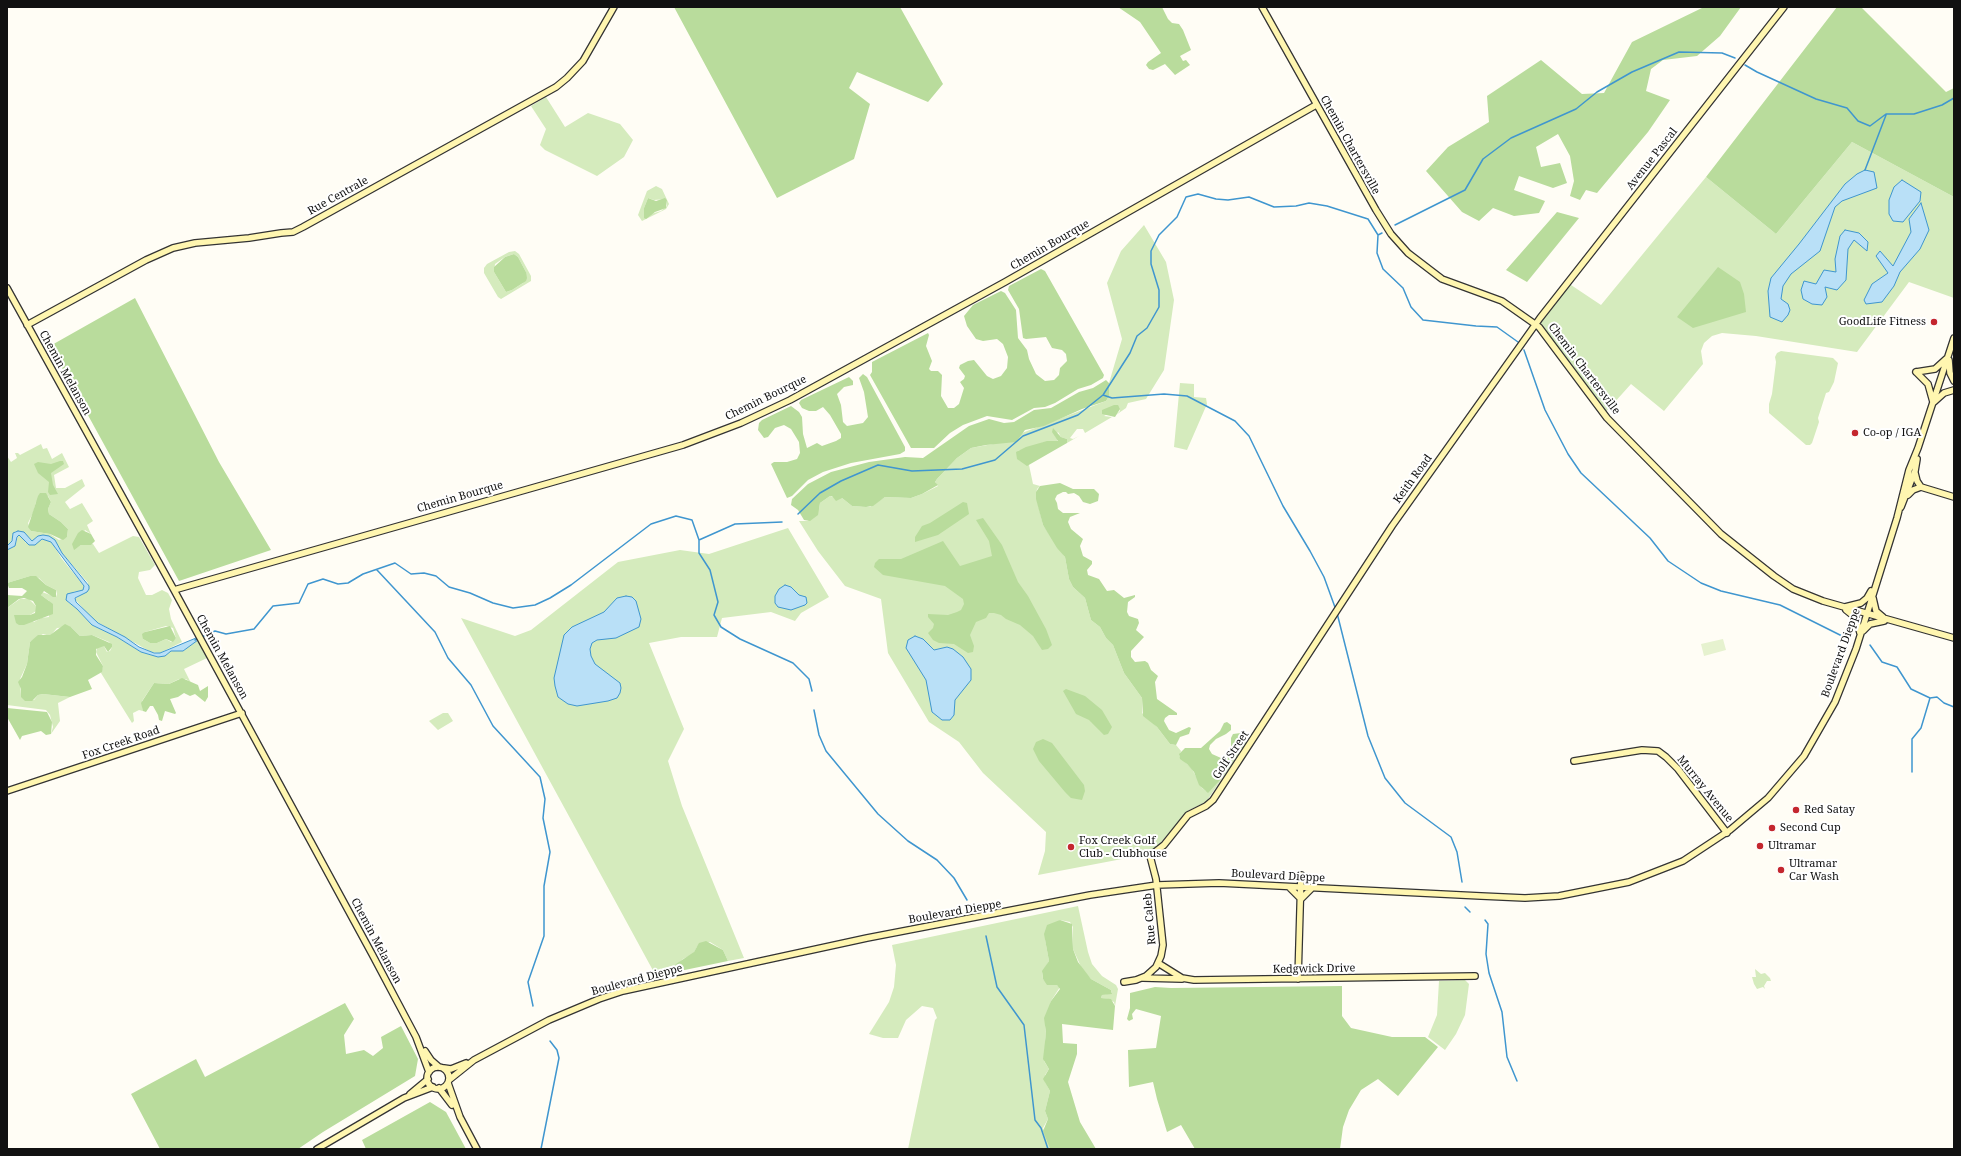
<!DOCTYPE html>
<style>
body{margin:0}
#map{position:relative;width:1961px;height:1156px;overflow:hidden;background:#fffdf5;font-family:"Noto Serif",serif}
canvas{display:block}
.frame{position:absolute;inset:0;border:8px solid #111;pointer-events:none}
</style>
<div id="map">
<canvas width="1961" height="1156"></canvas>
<div class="frame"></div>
</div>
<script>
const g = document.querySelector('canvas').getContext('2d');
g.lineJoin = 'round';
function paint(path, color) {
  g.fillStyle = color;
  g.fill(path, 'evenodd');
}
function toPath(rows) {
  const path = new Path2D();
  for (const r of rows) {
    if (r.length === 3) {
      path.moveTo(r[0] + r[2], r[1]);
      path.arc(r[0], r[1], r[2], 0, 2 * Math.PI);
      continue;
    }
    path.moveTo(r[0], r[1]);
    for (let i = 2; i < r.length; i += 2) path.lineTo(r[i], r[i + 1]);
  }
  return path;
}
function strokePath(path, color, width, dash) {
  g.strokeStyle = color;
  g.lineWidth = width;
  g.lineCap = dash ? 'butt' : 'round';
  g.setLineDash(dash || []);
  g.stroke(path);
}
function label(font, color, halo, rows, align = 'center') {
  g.font = font + ' "Noto Serif",serif';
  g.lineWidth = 4;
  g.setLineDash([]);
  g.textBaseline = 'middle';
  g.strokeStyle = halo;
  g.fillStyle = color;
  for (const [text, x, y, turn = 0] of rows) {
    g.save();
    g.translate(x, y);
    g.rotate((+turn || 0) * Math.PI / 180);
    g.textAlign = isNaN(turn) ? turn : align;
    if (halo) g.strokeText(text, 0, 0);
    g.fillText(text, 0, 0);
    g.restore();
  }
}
paint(toPath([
 [546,97,565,127,588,113,620,124,633,140,624,157,597,176,545,150,540,145,546,129,531,106],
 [1852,142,1954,197,1954,298,1909,282,1857,352,1756,336,1722,333,1712,336,1704,343,1701,351,1703,364,1664,411,1631,384,1604,414,1536,324,1568,283,1601,305,1706,177,1776,234],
 [656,186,662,189,669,204,666,209,642,221,638,215,647,191],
 [648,198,654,200,667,199,667,206,661,211,644,216,644,208],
 [1144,225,1166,262,1174,300,1164,370,1146,399,1128,403,1126,408,1116,415,1120,411,1119,407,1104,416,1112,417,1085,433,1083,429,1077,429,1070,438,1073,439,1079,436,1067,443,1067,439,1061,437,1058,432,1055,436,1058,439,1057,442,1045,442,1018,451,1019,460,1029,465,1033,484,1040,486,1037,489,1036,496,1043,525,1065,557,1069,579,1073,587,1085,598,1091,620,1100,627,1106,638,1113,645,1124,673,1142,698,1142,713,1157,727,1170,744,1176,745,1181,751,1179,756,1192,769,1202,788,1206,791,1215,784,1244,741,1246,743,1206,802,1189,810,1155,849,1143,855,1038,875,1045,851,1046,832,983,773,959,742,929,722,888,653,881,599,845,586,818,551,799,521,808,521,819,509,820,503,830,496,842,498,852,506,866,507,870,507,885,497,911,498,922,494,938,486,935,482,937,479,957,458,971,448,993,444,1106,401,1109,396,1109,383,1122,339,1107,283,1121,251],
 [515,251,519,254,531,276,531,281,501,299,498,297,484,273,484,268,487,264,509,252],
 [514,254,518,257,526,272,523,283,512,290,506,292,494,272,495,264,505,257],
 [1781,351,1833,358,1838,363,1834,382,1829,392,1826,393,1818,418,1819,422,1812,443,1810,445,1806,445,1769,413,1769,404,1772,394,1776,362,1775,357,1777,353],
 [1180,383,1194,384,1194,397,1206,398,1207,404,1187,450,1174,447],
 [41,444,43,449,47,448,52,459,62,453,69,467,54,475,56,488,65,488,82,479,85,486,65,502,70,509,82,503,93,521,87,525,91,534,85,530,76,548,81,545,93,544,99,553,133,536,139,537,155,565,150,570,139,572,138,578,146,595,152,595,162,590,168,593,172,600,169,609,171,619,182,642,160,653,151,652,92,619,75,599,88,590,88,583,62,553,57,544,46,535,38,536,33,541,21,531,16,531,13,534,11,543,7,546,7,456,11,462,17,458,15,453,18,453,20,455],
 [48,496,51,502,48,509,49,514,61,522,68,529,67,537,59,540,50,534,31,531,28,523,33,513,36,502],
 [166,626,173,628,175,635,176,638,171,642,166,639,157,643,150,643,143,639,145,632],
 [788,528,829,597,801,613,795,621,771,612,722,618,717,637,681,637,649,643,684,729,668,761,682,806,744,958,728,961,723,950,710,942,697,947,693,954,683,959,672,970,675,972,656,976,461,618,515,636,531,630,618,562,680,550,709,554],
 [18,536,21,536,26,543,44,539,51,542,54,546,62,559,84,586,83,590,73,592,68,602,77,609,92,625,117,637,141,652,158,657,166,655,171,651,183,651,198,640,207,658,184,669,191,683,186,679,179,679,169,684,154,683,142,701,143,711,139,710,133,713,134,721,132,723,101,673,103,666,96,652,97,648,102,646,104,646,107,652,110,651,112,647,109,642,92,635,80,636,71,627,57,628,50,636,43,634,30,642,27,664,20,679,21,695,34,700,38,695,43,694,70,697,58,703,60,721,51,734,53,727,50,715,46,710,7,705,7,608,20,599,29,599,36,606,36,611,30,615,25,615,34,622,41,618,49,617,49,601,41,595,42,592,56,597,57,594,56,590,46,585,39,578,30,576,7,583,7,550,15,546],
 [443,713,448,713,453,721,438,730,429,721],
 [1078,906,1088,952,1092,964,1102,976,1116,985,1118,989,1115,1006,1114,1002,1108,999,1101,998,1102,995,1112,993,1111,990,1091,979,1082,969,1073,949,1073,927,1070,922,1060,920,1045,939,1049,961,1042,973,1043,979,1049,985,1057,985,1060,987,1051,1001,1045,1026,1046,1033,1044,1061,1049,1069,1045,1075,1045,1082,1050,1091,1045,1111,1048,1119,1043,1128,1050,1149,908,1149,935,1020,937,1018,933,1008,922,1006,906,1020,898,1038,883,1038,869,1034,889,1002,894,987,896,965,892,945],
 [1755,969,1761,974,1765,973,1770,978,1771,981,1767,981,1764,986,1765,989,1763,987,1757,989,1754,984,1752,977,1756,977],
 [1465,980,1469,984,1465,1015,1456,1034,1445,1050,1428,1037,1437,1015,1439,981]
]), '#d5ebbd');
paint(toPath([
 [674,7,900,7,943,84,928,102,857,72,849,88,870,104,854,159,777,198],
 [1118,7,1162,7,1168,19,1172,23,1179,24,1183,30,1191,50,1180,56,1183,61,1186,60,1190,65,1175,75,1165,64,1153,70,1149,69,1146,65,1148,62,1161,53,1140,22],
 [1704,7,1741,7,1720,36,1697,56,1663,60,1651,69,1646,91,1670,100,1648,132,1597,193,1586,190,1580,200,1570,196,1574,181,1570,156,1558,134,1536,147,1541,167,1560,163,1567,183,1553,188,1519,176,1514,190,1545,201,1539,213,1514,216,1493,208,1479,221,1462,212,1426,171,1448,147,1489,122,1487,96,1541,60,1582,94,1604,93,1632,42],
 [1837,7,1861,7,1946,92,1954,88,1954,197,1852,142,1776,234,1706,177],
 [648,198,656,201,665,198,667,200,666,208,655,212,646,219,644,218,644,208],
 [1557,212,1579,218,1527,282,1506,270],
 [514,254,518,257,526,272,527,278,526,281,512,290,506,292,494,272,494,267,505,257],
 [1718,267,1740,282,1744,294,1746,312,1693,328,1677,317],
 [1041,269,1045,271,1104,375,1103,378,1091,385,1078,389,1055,403,1045,407,1034,408,1012,420,987,416,963,425,950,433,934,448,911,448,870,375,872,372,872,362,928,333,929,335,926,346,932,361,929,369,931,371,938,371,942,375,941,396,948,408,954,408,959,404,964,388,960,382,964,379,965,376,959,368,960,365,968,361,974,360,987,376,993,379,1001,376,1007,368,1008,357,1003,344,997,339,983,341,976,339,967,326,964,316,973,305,1001,291,1005,293,1016,310,1018,338,1027,350,1029,359,1036,374,1045,381,1054,380,1059,375,1060,368,1067,361,1066,354,1062,350,1052,348,1046,337,1026,339,1023,338,1019,309,1008,290,1009,286],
 [135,298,219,462,271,550,179,581,50,346],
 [863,374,867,377,905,447,905,451,900,454,851,463,823,472,808,480,792,496,787,498,771,464,774,462,787,462,797,459,800,453,799,442,791,429,784,425,775,428,768,437,764,438,758,430,759,423,762,420,791,406,799,412,802,417,803,434,807,448,817,443,822,446,836,441,841,438,841,434,830,415,823,407,816,411,809,411,802,408,799,403,801,400,849,377,853,381,853,385,844,387,837,394,841,405,843,422,847,426,863,423,868,417,864,392,859,378],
 [1106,380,1109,383,1109,396,1106,401,1082,409,1044,426,1025,430,1016,442,986,445,971,448,957,458,937,479,935,482,938,485,922,494,911,498,885,497,873,506,866,507,852,506,842,498,836,501,832,496,830,496,820,503,818,515,810,521,804,520,798,510,791,505,792,499,808,484,831,472,869,462,905,457,923,458,969,426,989,419,1004,423,1014,422,1034,410,1051,408,1079,392,1093,388],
 [1114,405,1118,405,1120,409,1115,417,1102,414,1102,410],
 [1053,428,1061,437,1067,439,1067,443,1027,466,1017,459,1016,452,1026,447,1047,441,1058,441,1052,432],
 [60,461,63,461,64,464,51,473,53,485,58,494,50,495,48,492,49,482,38,473,34,464,38,462,51,464],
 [1060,483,1073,489,1094,489,1099,494,1098,501,1090,504,1083,502,1079,496,1074,493,1068,494,1066,492,1063,492,1057,495,1055,499,1057,503,1058,509,1063,513,1080,513,1070,517,1068,522,1071,529,1083,539,1080,546,1083,556,1092,561,1092,564,1087,570,1088,575,1099,579,1107,591,1114,590,1124,598,1135,595,1135,597,1128,602,1127,612,1129,616,1138,619,1139,623,1136,630,1144,637,1131,651,1131,657,1135,662,1145,661,1148,663,1151,670,1158,676,1155,682,1157,699,1177,713,1177,715,1169,715,1165,718,1164,721,1169,730,1176,733,1189,727,1191,728,1189,734,1180,737,1176,745,1170,744,1157,727,1143,716,1142,698,1124,673,1113,645,1106,638,1100,627,1091,620,1085,598,1073,587,1069,579,1065,557,1057,548,1043,525,1036,499,1036,492,1040,486],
 [40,493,46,493,51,502,48,509,49,514,61,522,68,529,67,537,63,540,50,534,31,531,28,527,38,496],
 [963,502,967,503,969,514,938,535,915,542,915,537,922,526,930,523],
 [983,518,1002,545,1018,582,1028,596,1046,629,1052,645,1048,649,1042,650,1033,636,1020,625,1006,619,1001,615,994,613,989,613,986,618,976,622,970,635,974,646,973,652,968,653,954,644,939,643,933,640,928,633,933,628,934,624,928,617,928,614,948,615,957,612,961,610,964,604,963,599,945,586,883,575,874,567,875,563,879,559,901,559,943,541,960,566,992,556,989,541,976,520],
 [82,530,91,534,95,541,91,545,81,545,74,550,72,544,78,533],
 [30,576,36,576,46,585,56,590,56,597,53,597,44,591,41,595,53,604,53,614,24,625,19,625,16,623,14,615,30,615,35,613,36,606,33,601,24,598,19,599,7,608,7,595,22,596,27,591,22,588,9,588,7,583],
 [65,624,71,627,80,636,92,635,112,644,112,647,108,652,104,646,96,649,96,655,103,666,102,672,88,680,92,689,70,697,43,694,38,695,32,701,25,701,21,697,21,689,18,682,22,677,27,664,30,642,38,635,50,635],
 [170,626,176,638,173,642,166,639,157,643,150,643,143,639,142,634,145,632],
 [182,678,198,685,200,691,208,686,208,697,205,702,195,694,190,696,184,693,178,697,170,699,176,713,175,714,165,711,162,721,159,720,158,715,153,706,150,706,146,712,143,711,141,703,154,683,169,684],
 [1066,689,1085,696,1102,710,1112,727,1108,734,1104,735,1089,720,1076,714,1063,691],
 [7,708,47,712,52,722,51,734,46,735,41,731,22,736,20,740,7,717],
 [1227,722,1231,725,1231,730,1226,734,1216,739,1210,745,1209,749,1212,754,1221,758,1224,757,1231,749,1231,738,1233,734,1241,733,1245,737,1244,741,1220,780,1208,793,1199,785,1194,772,1187,764,1180,759,1179,754,1185,748,1201,748,1220,731,1224,723],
 [1043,739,1052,743,1084,785,1085,791,1082,800,1071,798,1065,792,1039,761,1033,749,1036,742],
 [1060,920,1072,924,1073,949,1078,962,1091,979,1111,990,1112,994,1102,995,1101,998,1111,999,1115,1006,1113,1030,1062,1024,1063,1043,1077,1044,1077,1054,1068,1082,1080,1122,1096,1149,1050,1149,1043,1131,1048,1119,1045,1111,1050,1091,1043,1079,1049,1069,1043,1059,1046,1033,1044,1018,1051,1001,1060,989,1057,985,1047,985,1043,979,1042,971,1049,961,1044,934,1047,925],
 [706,941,723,950,728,961,675,972,672,970,676,964,694,952,699,943],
 [1342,986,1342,1016,1351,1028,1392,1037,1425,1037,1438,1047,1398,1096,1378,1079,1361,1090,1349,1110,1343,1127,1340,1149,1195,1149,1181,1125,1167,1132,1157,1099,1153,1082,1129,1087,1128,1050,1156,1048,1161,1016,1136,1009,1132,1014,1133,1019,1129,1021,1127,1019,1130,1008,1130,993,1155,987,1171,988],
 [345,1003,354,1019,344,1035,346,1054,364,1050,373,1056,383,1048,381,1037,401,1026,418,1059,415,1076,323,1132,298,1149,160,1149,131,1094,196,1059,205,1077],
 [430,1102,446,1112,466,1149,366,1149,362,1140]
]), '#b9dc9c');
paint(toPath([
 [1723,639,1726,650,1704,656,1701,644]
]), '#e6f2cf');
const water = toPath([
 [1865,170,1874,172,1877,188,1842,201,1835,207,1820,251,1791,274,1783,286,1781,299,1788,304,1790,310,1788,315,1782,322,1770,317,1768,291,1771,278,1799,244,1845,184,1857,174,1865,170],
 [1902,180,1921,192,1920,201,1903,222,1893,221,1889,214,1889,200,1894,187,1902,180],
 [1921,203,1929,230,1920,249,1900,272,1894,286,1882,302,1866,304,1864,300,1872,284,1888,273,1876,256,1880,251,1893,266,1911,232,1909,219,1921,203],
 [1845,230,1859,233,1868,242,1867,251,1854,240,1848,249,1846,280,1837,290,1825,287,1827,297,1822,305,1812,304,1803,299,1801,290,1804,281,1816,284,1824,270,1836,272,1835,259,1840,236,1845,230],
 [18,531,24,532,32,541,38,536,43,535,49,536,55,540,62,553,89,586,89,589,87,592,75,598,76,602,98,623,125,637,139,647,154,653,160,653,196,638,198,640,183,651,171,651,165,656,158,657,141,652,117,637,92,625,77,609,66,600,67,594,83,590,84,586,51,542,42,539,35,545,29,545,19,535,17,537,15,546,7,550,7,546,12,541,13,533,18,531],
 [785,585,791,587,799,595,806,597,807,603,805,605,791,610,778,607,775,603,775,596,779,589,785,585],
 [626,596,632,597,636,601,641,619,639,627,616,638,597,640,592,643,590,649,591,656,595,664,620,683,621,688,620,693,617,698,608,701,577,706,568,704,558,697,555,686,554,678,564,635,572,627,604,612,617,598,626,596],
 [915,636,923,639,934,650,947,647,953,649,963,657,971,669,971,680,955,700,954,715,950,720,942,720,932,712,926,680,906,648,908,640,915,636]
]);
paint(water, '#b9e0f7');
strokePath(water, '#3f96cf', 1);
strokePath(toPath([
 [1745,65,1757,72,1816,99,1847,108,1858,121,1870,126,1886,114,1914,114,1942,105,1954,98],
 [1865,170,1886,115],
 [1395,225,1465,190,1483,159,1511,138,1576,109,1597,92,1632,72,1679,52,1722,53,1735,58],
 [1378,235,1382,233],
 [1524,350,1545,410,1568,454,1581,473,1650,538,1668,561,1701,583,1721,591,1780,605,1844,637],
 [1103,395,1112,398,1164,394,1187,396,1235,421,1249,436,1283,506,1310,551,1324,577,1336,610],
 [798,514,820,493,841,481,878,465,912,471,962,469,995,460,1023,436,1078,415,1103,395,1130,353,1137,336,1147,328,1159,307,1159,290,1151,264,1151,251,1159,235,1177,217,1186,197,1198,194,1216,199,1228,200,1249,197,1274,207,1296,206,1309,203,1327,206,1368,219,1378,235,1377,253,1383,269,1403,288,1411,307,1423,320,1476,326,1497,327,1518,342],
 [699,540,735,524,782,522],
 [377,570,435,632,448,658,471,685,493,726,540,777,545,799,543,818,550,852,544,886,544,936,528,982,533,1006],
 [1337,613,1368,736,1385,778,1405,803,1451,837,1457,852,1462,882],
 [195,640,215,631,226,634,254,629,273,606,299,603,308,584,323,579,338,584,348,583,363,574,395,563,411,574,424,573,436,576,449,587,470,593,493,603,513,608,535,605,550,598,571,585,651,524,676,516,692,520,699,540,699,553,710,570,718,602,714,615,721,627,740,639,793,663,809,679,812,691],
 [1870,645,1882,662,1897,667,1911,689,1930,698,1937,697,1944,703,1954,707],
 [814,710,819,735,826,751,878,814,908,841,937,860,954,878,967,900],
 [1912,772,1912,739,1921,728,1930,698],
 [1465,907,1470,912],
 [1485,920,1488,924,1486,954,1489,973,1502,1012,1507,1057,1517,1081],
 [986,936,997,987,1024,1025,1035,1120,1041,1128,1048,1149],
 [541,1149,559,1058,557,1050,550,1041]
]), '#3f96cf', 1.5);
const secondary = toPath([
 [1262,7,1376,210,1391,234,1408,253,1442,279,1502,301,1539,327,1607,418,1721,534,1774,576,1793,589,1823,601,1954,638],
 [7,288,174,590,372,954,416,1037,429,1072],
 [27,325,146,260,173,248,195,243,249,238,281,233,293,232,303,227,556,87,567,78,583,61,614,7],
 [1949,360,1950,373,1954,381],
 [1916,372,1935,369,1946,359],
 [1916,372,1928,384,1933,402],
 [1934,402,1944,393,1954,390],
 [1915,473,1917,481,1921,487],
 [1921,487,1954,497],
 [1908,495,1913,490,1921,487],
 [1901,507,1915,471,1917,459],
 [174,590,683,445,741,423,790,400,1005,282,1316,105],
 [1873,598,1876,611,1883,617],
 [1845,607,1861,603,1867,598,1871,591],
 [1846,610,1856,618,1860,633],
 [1863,631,1870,624,1884,621],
 [1574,761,1642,750,1658,751,1666,757,1678,769,1727,833],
 [7,791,242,713],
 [1289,887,1301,899,1312,888],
 [1158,963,1182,978,1194,980,1475,976],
 [1143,978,1182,979],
 [1298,979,1301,875],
 [1124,982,1136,980,1146,976,1156,967,1161,956,1163,945,1156,879,1150,856,1164,845,1188,815,1206,806,1213,800,1392,526,1540,318,1784,7],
 [425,1051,431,1060,439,1067],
 [438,1078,11],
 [444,1068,451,1069,466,1063],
 [449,1080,474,1060,549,1020,599,999,623,991,867,938,1090,895,1157,885,1219,883,1481,896,1525,898,1559,896,1629,882,1683,861,1730,830,1768,798,1804,756,1835,702,1856,649,1897,518,1909,470,1918,448,1954,338],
 [448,1083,460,1117,477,1149],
 [439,1088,452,1105],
 [410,1094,428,1079],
 [317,1149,404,1098,433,1087]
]);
strokePath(secondary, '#333', 8);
strokePath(secondary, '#fff6b0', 5.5);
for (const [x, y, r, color] of [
 [1934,322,4,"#c4262e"],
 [1855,433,4,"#c4262e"],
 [1796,810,4,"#c4262e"],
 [1772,828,4,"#c4262e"],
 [1760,846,4,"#c4262e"],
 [1071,847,4,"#c4262e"],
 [1781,870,4,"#c4262e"]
]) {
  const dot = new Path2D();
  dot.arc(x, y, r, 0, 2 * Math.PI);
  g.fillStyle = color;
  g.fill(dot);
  strokePath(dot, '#fff', 1.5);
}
label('11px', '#111', '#fff', [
 ["Chemin Chartersville",1350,145,61],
 ["Avenue Pascal",1652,159,-52],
 ["Rue Centrale",338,196,-29],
 ["Chemin Bourque",1050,245,-30],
 ["Chemin Chartersville",1584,369,53],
 ["Chemin Melanson",65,373,61],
 ["Chemin Bourque",766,398,-26],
 ["Keith Road",1413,479,-54],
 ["Chemin Bourque",460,497,-16],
 ["Boulevard Dieppe",1841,653,-70],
 ["Chemin Melanson",222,657,61],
 ["Fox Creek Road",121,743,-19],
 ["Golf Street",1231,755,-56],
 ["Murray Avenue",1705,789,51],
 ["Boulevard Dieppe",1278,876,3],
 ["Boulevard Dieppe",955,912,-10],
 ["Rue Caleb",1150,919,-95],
 ["Chemin Melanson",376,941,62],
 ["Kedgwick Drive",1314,969,-1],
 ["Boulevard Dieppe",637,980,-15]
]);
label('11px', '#111', '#fff', [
 ["GoodLife Fitness",1926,322,"right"],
 ["Co-op / IGA",1863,433],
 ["Red Satay",1804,810],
 ["Second Cup",1780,828],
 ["Fox Creek Golf",1079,841],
 ["Club - Clubhouse",1079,854],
 ["Ultramar",1768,846],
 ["Ultramar",1789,864],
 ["Car Wash",1789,877]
], 'left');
</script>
